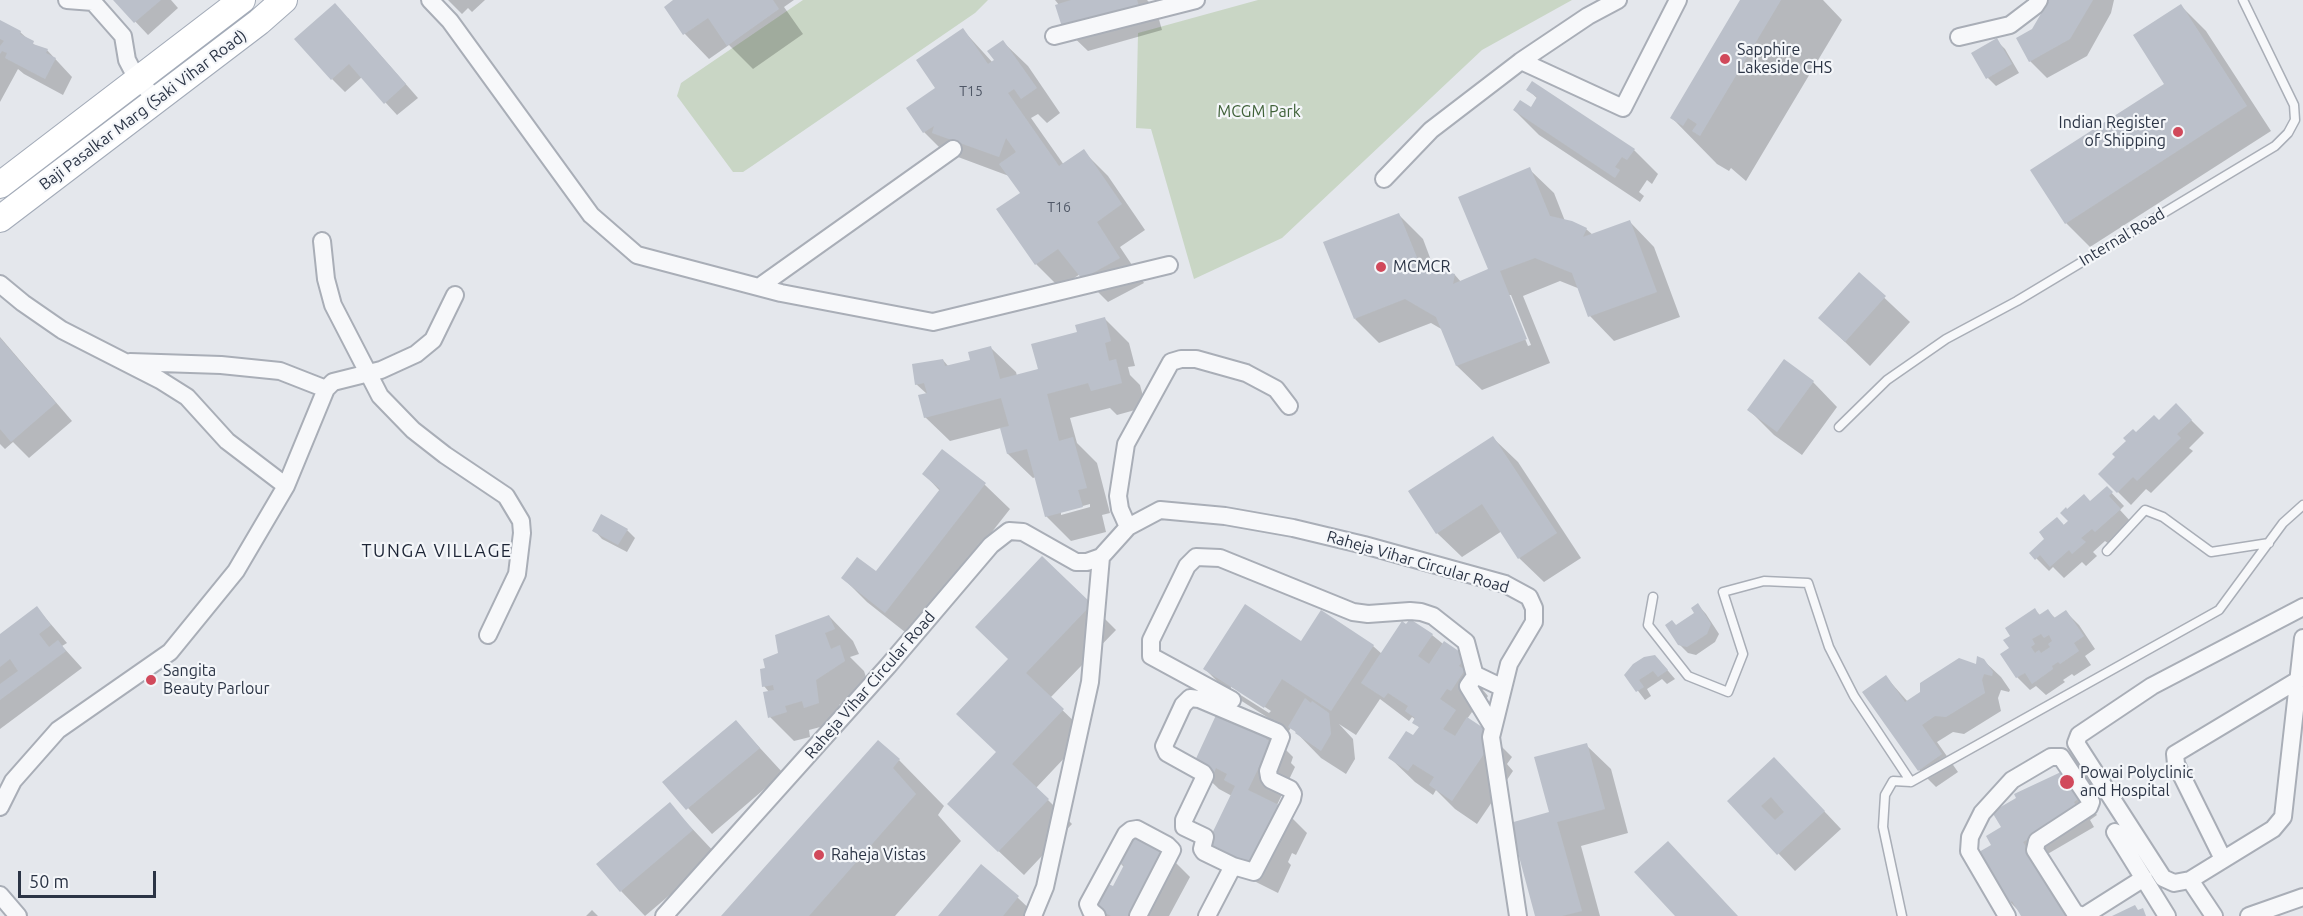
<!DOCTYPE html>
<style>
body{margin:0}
#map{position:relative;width:2303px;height:916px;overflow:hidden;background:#e4e7ec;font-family:Ubuntu,sans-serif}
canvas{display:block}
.scale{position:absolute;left:18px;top:871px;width:138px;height:27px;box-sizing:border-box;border:3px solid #2b3445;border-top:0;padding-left:8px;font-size:18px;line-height:21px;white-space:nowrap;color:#2b3445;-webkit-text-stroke:4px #f4f6f9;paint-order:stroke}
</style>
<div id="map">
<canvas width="2303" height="916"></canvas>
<div class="scale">50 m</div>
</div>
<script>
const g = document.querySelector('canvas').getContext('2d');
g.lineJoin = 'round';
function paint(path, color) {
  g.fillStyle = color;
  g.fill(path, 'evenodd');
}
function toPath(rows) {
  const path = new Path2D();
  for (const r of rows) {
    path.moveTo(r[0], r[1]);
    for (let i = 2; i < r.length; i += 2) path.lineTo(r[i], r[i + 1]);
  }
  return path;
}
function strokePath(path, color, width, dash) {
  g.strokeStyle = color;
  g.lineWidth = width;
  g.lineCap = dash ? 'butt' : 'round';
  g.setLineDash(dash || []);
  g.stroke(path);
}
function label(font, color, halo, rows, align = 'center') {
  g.font = font + ' Ubuntu,sans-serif';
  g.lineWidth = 4.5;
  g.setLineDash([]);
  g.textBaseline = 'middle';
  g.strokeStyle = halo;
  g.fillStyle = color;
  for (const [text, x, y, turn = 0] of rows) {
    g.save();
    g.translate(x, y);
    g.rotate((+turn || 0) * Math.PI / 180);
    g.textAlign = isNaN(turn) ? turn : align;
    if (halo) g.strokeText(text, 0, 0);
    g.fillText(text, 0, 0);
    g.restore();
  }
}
paint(toPath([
 [803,0,988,0,975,13,752,166,743,172,733,172,677,96,681,83],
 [1258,0,1572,0,1482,50,1282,238,1194,279,1151,129,1136,128,1138,33]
]), '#c9d6c5');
paint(toPath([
 [115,0,171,0,178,8,148,35],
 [448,0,485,0,472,12,468,8,462,14],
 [676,0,794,0,784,7,803,34,753,69,729,45,709,59,685,34,666,7],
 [1055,0,1147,0,1156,9,1162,30,1088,51,1063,27,1059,5],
 [1742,0,1823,0,1842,20,1746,181,1731,168,1729,171,1717,164,1672,118],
 [2051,0,2114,0,2111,13,2087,56,2047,78,2030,61,2033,30],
 [2181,6,2206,31,2271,131,2090,247,2066,223,2166,84],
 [348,18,418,98,397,115,362,77,345,92,332,79],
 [0,21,20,32,38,48,47,50,72,77,63,95,24,74,18,69,0,102],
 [963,30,993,63,1003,42,1028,66,1060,113,1047,123,1038,114,1031,118,1064,165,1083,151,1108,176,1145,230,1120,247,1144,283,1108,302,1080,274,1060,288,1036,264,1022,194,1009,176,958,157,954,153,949,157,924,132,908,109,937,88],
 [1996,40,2005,49,2019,73,1996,86,1988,78],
 [1528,90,1634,150,1658,174,1652,184,1647,180,1639,192,1644,196,1640,202,1539,135,1514,110,1531,109,1538,99],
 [1529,169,1554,193,1565,221,1586,229,1593,235,1630,222,1654,247,1680,317,1614,341,1590,316,1580,289,1560,281,1523,296,1550,363,1482,390,1457,366,1443,330,1431,323,1379,343,1355,319,1399,215,1423,239,1435,271,1455,275,1461,282,1490,270],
 [1507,295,1511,295,1531,345,1528,346],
 [1859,274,1910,322,1870,366,1820,318],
 [1104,318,1129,343,1135,366,1128,367,1130,375,1140,385,1146,407,1117,415,1110,408,1070,418,1077,443,1097,463,1110,513,1102,515,1106,532,1071,541,1046,516,1036,477,1033,478,1008,454,1001,428,950,441,925,417,927,394,916,384,943,360,949,367,972,361,991,348,1016,372,1017,376,1039,371,1079,334],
 [1090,504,1090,507,1061,515,1061,512],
 [0,337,72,421,29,458,13,442,5,449,0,444],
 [1813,382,1837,407,1802,455,1774,435,1749,410],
 [2176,405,2204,433,2189,448,2193,451,2151,493,2146,489,2131,505,2100,474,2136,435,2159,422],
 [1493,438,1518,462,1581,558,1544,582,1519,558,1502,531,1462,557,1437,533],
 [942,451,985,485,1010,509,910,636,867,602,843,578,876,573,940,491,924,474],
 [2107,488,2124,506,2120,510,2132,523,2109,544,2105,541,2093,552,2097,556,2086,566,2082,562,2064,578,2053,567,2049,571,2031,553],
 [594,530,627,530,635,538,627,552,602,539],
 [1091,605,1116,630,1050,698,1087,734,1036,788,1072,824,1024,875,974,828,998,753,1010,660],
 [1698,605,1706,614,1719,634,1715,642,1696,655,1688,653,1679,644,1677,627,1696,614],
 [37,608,67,643,62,646,82,668,0,729,0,636],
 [2035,610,2041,616,2048,611,2056,619,2066,612,2079,625,2095,649,2085,656,2091,665,2074,676,2072,674,2063,680,2065,682,2046,695,2036,686,2030,690,2017,677,2002,655,2011,648,2012,636],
 [829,616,853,641,859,654,850,657,864,671,869,686,839,705,843,728,824,726,809,730,810,737,794,741,770,717,769,692,764,686,766,669,779,654],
 [1432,635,1489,681,1483,690,1488,696,1476,715,1472,712,1467,719,1487,732,1512,757,1507,764,1513,771,1477,824,1455,809,1436,790,1433,795,1415,782,1390,758,1413,737,1420,728,1414,722,1416,720,1412,717,1409,721,1380,699,1356,735,1339,724,1353,739,1355,759,1346,774,1321,758,1291,727,1289,731,1229,693,1205,669,1302,643,1373,646,1382,654],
 [1231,685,1271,711,1269,713,1231,689],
 [1983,660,2001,677,2010,690,2009,692,2001,690,1998,698,2001,711,1964,734,1953,732,1937,742,1958,772,1936,787,1919,770,1864,693,1886,677,1908,702,1977,666],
 [1663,665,1675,679,1667,684,1662,679,1647,689,1651,696,1645,700,1626,675],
 [736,722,783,773,712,834,664,782],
 [1269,733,1293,757,1291,763,1295,767,1277,805,1282,808,1307,833,1296,855,1292,853,1288,862,1291,865,1278,893,1232,870,1232,796,1219,789,1194,765],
 [1586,745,1611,769,1628,833,1581,846,1600,916,1537,916,1551,813],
 [899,760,944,806,938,815,961,841,895,916,723,916],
 [1791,776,1841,829,1795,871,1729,801],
 [2078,790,2097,815,2090,820,2094,827,2039,859,2073,916,2021,916,2023,915,2010,902,1981,853],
 [669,804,717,855,645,916,621,891],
 [1165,852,1190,877,1169,916,1104,916,1095,906,1113,888,1124,867,1119,862],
 [981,866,1018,898,1037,916,940,916],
 [592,910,598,916,586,916]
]), '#0003');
paint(toPath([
 [113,0,161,0,134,23],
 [673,0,773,0,779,9,727,46,708,18,683,35,664,7],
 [1071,0,1137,0,1139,6,1062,27,1055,5],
 [1740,0,1781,0,1700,136,1692,131,1697,124,1688,118,1683,126,1670,118],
 [2049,0,2093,0,2070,39,2029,62,2016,38,2032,29],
 [335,3,406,84,384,104,349,64,331,80,294,39],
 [2181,4,2247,106,2065,224,2030,170,2164,84,2133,35],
 [0,20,21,31,20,34,34,41,33,44,48,49,46,53,56,58,45,79,5,58,7,53,2,51,0,54,0,46,4,41,0,39],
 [963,28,988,64,994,60,987,51,1003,40,1037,88,1021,99,1014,89,1008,93,1059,166,1084,149,1122,204,1097,222,1120,258,1082,279,1058,249,1035,265,996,209,1020,193,999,164,1016,152,1006,138,999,157,932,133,934,126,923,133,906,108,935,88,916,60],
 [1997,38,2012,64,1986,79,1971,53],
 [1532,81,1635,149,1627,160,1622,157,1615,167,1620,170,1615,178,1513,110,1520,100,1531,107,1537,97,1526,90],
 [1530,167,1550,216,1572,221,1587,228,1583,237,1630,220,1657,292,1588,317,1572,273,1535,258,1500,271,1527,339,1456,366,1436,317,1405,299,1354,319,1323,242,1399,213,1420,265,1455,274,1453,284,1488,269,1458,197],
 [1859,272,1886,296,1845,342,1818,318],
 [1105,317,1111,341,1105,343,1109,361,1116,359,1122,383,1091,391,1088,383,1047,394,1059,441,1073,437,1087,488,1078,490,1083,507,1045,517,1027,449,1007,454,1000,428,1009,426,1001,398,924,418,918,395,927,393,924,383,915,385,912,364,943,359,945,366,970,360,968,352,991,346,1000,379,1038,369,1031,344,1077,332,1075,325],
 [0,338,56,403,11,442,0,429],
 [1784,359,1814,381,1777,432,1747,410],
 [2176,403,2192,420,2177,434,2181,438,2137,481,2133,477,2117,493,2098,474,2115,457,2112,454,2126,441,2123,438,2133,429,2136,432,2154,415,2159,420],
 [1493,436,1557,533,1518,559,1482,504,1436,534,1408,491],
 [942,449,986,483,885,613,841,578,857,557,876,571,940,489,922,474],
 [2107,486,2113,492,2109,496,2121,509,2095,532,2092,529,2081,538,2086,542,2072,554,2069,550,2050,567,2040,555,2035,560,2029,553,2044,539,2039,532,2046,526,2057,517,2064,525,2068,521,2060,513,2066,507,2067,509,2084,494,2090,501],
 [601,514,628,529,618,545,592,531],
 [1042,556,1092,604,1026,673,1064,709,1012,764,1049,799,998,852,947,804,996,752,956,714,1008,659,975,627],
 [1698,603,1711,624,1707,634,1687,647,1678,645,1665,625,1672,620,1676,625,1694,613,1691,608],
 [1245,604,1301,641,1321,610,1374,645,1331,711,1282,679,1264,708,1203,669],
 [37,606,51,625,39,634,49,647,58,640,66,651,0,700,0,684,18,671,10,659,0,667,0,634],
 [2035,608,2039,615,2048,609,2054,618,2066,610,2084,636,2074,643,2079,651,2060,664,2058,662,2052,666,2053,669,2032,684,2025,673,2016,678,2000,654,2009,648,2003,640,2010,636,2005,628],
 [2041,634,2044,638,2049,635,2052,641,2048,644,2050,647,2041,653,2039,650,2035,653,2031,647,2035,644,2032,639],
 [829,615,835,629,825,633,831,649,840,645,845,661,816,680,819,703,804,708,802,701,785,706,787,712,768,718,763,692,774,690,773,685,762,687,760,669,765,668,763,659,778,653,775,635],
 [1410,619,1433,634,1418,656,1429,664,1444,641,1466,656,1459,666,1465,670,1451,691,1447,689,1440,699,1456,710,1443,729,1455,736,1467,717,1488,731,1482,740,1490,745,1452,801,1429,785,1434,777,1413,764,1408,771,1388,758,1406,731,1413,735,1419,727,1412,723,1415,718,1405,711,1408,706,1388,693,1384,698,1361,683,1402,621,1406,624],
 [1655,655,1668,670,1658,677,1653,671,1639,680,1644,687,1636,692,1624,675,1633,664,1644,657],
 [1977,656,1984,659,1993,672,1992,676,1984,674,1982,680,1985,693,1946,717,1935,716,1922,725,1942,754,1918,771,1862,692,1886,675,1905,702,1920,692,1920,683,1959,658,1976,664],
 [1305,698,1311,703,1312,701,1329,713,1331,734,1321,751,1295,733,1296,732,1288,727],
 [1217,713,1269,732,1266,739,1271,742,1248,790,1283,807,1253,869,1206,846,1235,786,1224,780,1227,774,1216,768,1213,775,1193,765],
 [736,720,760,748,686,810,662,782],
 [878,740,900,759,893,768,916,794,809,916,721,916],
 [1587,743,1605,809,1557,822,1582,911,1562,916,1535,916,1510,823,1549,812,1534,757],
 [1774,757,1825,811,1777,855,1727,801],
 [1771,797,1784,812,1775,820,1761,806],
 [2061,772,2081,797,2074,802,2078,810,2023,842,2068,916,2021,916,2012,901,2009,903,1979,852,1991,845,1986,836,2001,827,1992,812,2016,798,2014,794],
 [670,802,693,830,620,892,596,864],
 [1132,833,1166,851,1132,916,1111,916,1093,907,1106,883,1113,886,1124,865,1117,862],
 [1668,841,1738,916,1675,916,1634,872],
 [981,864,1019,896,1003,916,938,916],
 [2135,905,2138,910,2143,908,2146,916,2112,916]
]), '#bbc0ca');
const lane = toPath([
 [1839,427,1887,380,1946,339,2017,301,2275,146,2288,133,2295,120,2294,105,2243,0],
 [2107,551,2145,510,2163,517,2211,552,2269,543],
 [1653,597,1648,625,1688,676,1728,692,1743,654,1723,592,1764,581,1808,583,1829,647,1854,696,1911,782],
 [1902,916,1883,827,1885,795,1893,781,1911,782,2219,610,2283,523,2303,505]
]);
const street = toPath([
 [67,0,93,2,123,36,127,60,138,81,157,99],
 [430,0,450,21,591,215,637,255,781,293,933,322,1169,265],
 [1054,36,1196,0],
 [1959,37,2010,25,2035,6,2039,0],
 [1521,61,1623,108,1678,0],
 [1384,179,1431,130,1521,61,1588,16,1618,0],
 [322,241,326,279,333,305,380,396,413,430,445,455,506,496,521,521,522,533,517,574,488,635],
 [0,284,23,303,62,330,160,380,187,397,227,441,286,486],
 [759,287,953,149],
 [130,362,221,365,280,371,326,389],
 [1128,527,1120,509,1118,496,1126,444,1171,362,1181,359,1196,359,1246,373,1276,389,1289,406],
 [2303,607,2152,686,2079,735,2076,743,2163,878,2174,883,2190,880,2273,829,2283,817,2303,638],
 [1232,700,1151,656,1151,640,1187,566,1196,557,1220,558,1353,612,1368,614,1410,611,1421,612,1433,616,1466,642,1475,676],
 [1493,727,1468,686,1475,676,1478,676,1503,688],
 [0,807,13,781,58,730,170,652,236,571,286,486,326,389,333,382,381,370,416,354,433,340,455,295],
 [2115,832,2167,916],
 [2223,859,2176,764,2175,754,2298,680],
 [2190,880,2214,916],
 [0,895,18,916],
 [664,916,888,666,991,545,1009,531,1023,532,1076,562,1087,562,1101,557,1128,527,1160,510,1225,516,1293,528,1364,545,1505,584,1529,597,1534,608,1534,622,1509,664,1491,737,1518,916],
 [1033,916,1045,887,1090,682,1101,557],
 [1097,916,1091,911,1088,904,1126,834,1131,830,1137,829,1167,845,1172,850,1138,916],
 [1207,916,1233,866,1204,852,1202,849,1205,837,1184,827,1184,820,1205,776,1203,773,1167,753,1164,746,1183,705,1190,698,1199,699,1277,732,1281,737,1268,771,1269,777,1271,780,1290,789,1293,794,1292,799,1254,872,1233,866],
 [2007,916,1969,851,1970,837,1982,813,2012,780,2051,757,2061,757,2091,802,2089,807,2037,841,2035,850,2075,913,2083,916],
 [2084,916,2144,878],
 [2249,916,2303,897]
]);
const primary = toPath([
 [0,185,242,0],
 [0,219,259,22,284,0]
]);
strokePath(lane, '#a9aeb7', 11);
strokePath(street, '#a9aeb7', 20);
strokePath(primary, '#a3abb8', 28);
strokePath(lane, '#f7f8fa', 8);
strokePath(street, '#f7f8fa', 16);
strokePath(primary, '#fff', 26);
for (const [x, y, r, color] of [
 [1725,59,6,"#d1495b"],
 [2178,132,6,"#d1495b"],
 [1381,267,6,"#d1495b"],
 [151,680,6,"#d1495b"],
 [2067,782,8,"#d1495b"],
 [819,855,6,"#d1495b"]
]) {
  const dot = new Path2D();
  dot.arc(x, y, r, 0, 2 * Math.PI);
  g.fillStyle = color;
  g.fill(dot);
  strokePath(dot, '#f4f6f9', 2);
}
label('14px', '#4f5766', null, [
 ["T15",971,91],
 ["T16",1059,207]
]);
label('16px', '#2b3445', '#f4f6f9', [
 ["Sapphire",1737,50],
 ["Lakeside CHS",1737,68],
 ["Indian Register",2166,123,"right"],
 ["of Shipping",2166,141,"right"],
 ["MCMCR",1393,267],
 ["Sangita",163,671],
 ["Beauty Parlour",163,689],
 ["Powai Polyclinic",2080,773],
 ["and Hospital",2080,791],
 ["Raheja Vistas",831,855]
], 'left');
label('16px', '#2b3445', '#f4f6f9', [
 ["Baji Pasalkar Marg (Saki Vihar Road)",143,110,-37],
 ["Internal Road",2122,237,-31],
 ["Raheja Vihar Circular Road",1418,562,16],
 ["Raheja Vihar Circular Road",870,685,-49]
]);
label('16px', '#3f6138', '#f4f6f9', [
 ["MCGM Park",1259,112]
]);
g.letterSpacing = '1.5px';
label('18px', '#1d2536', '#f4f6f9', [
 ["TUNGA VILLAGE",437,551]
]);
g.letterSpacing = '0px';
</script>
